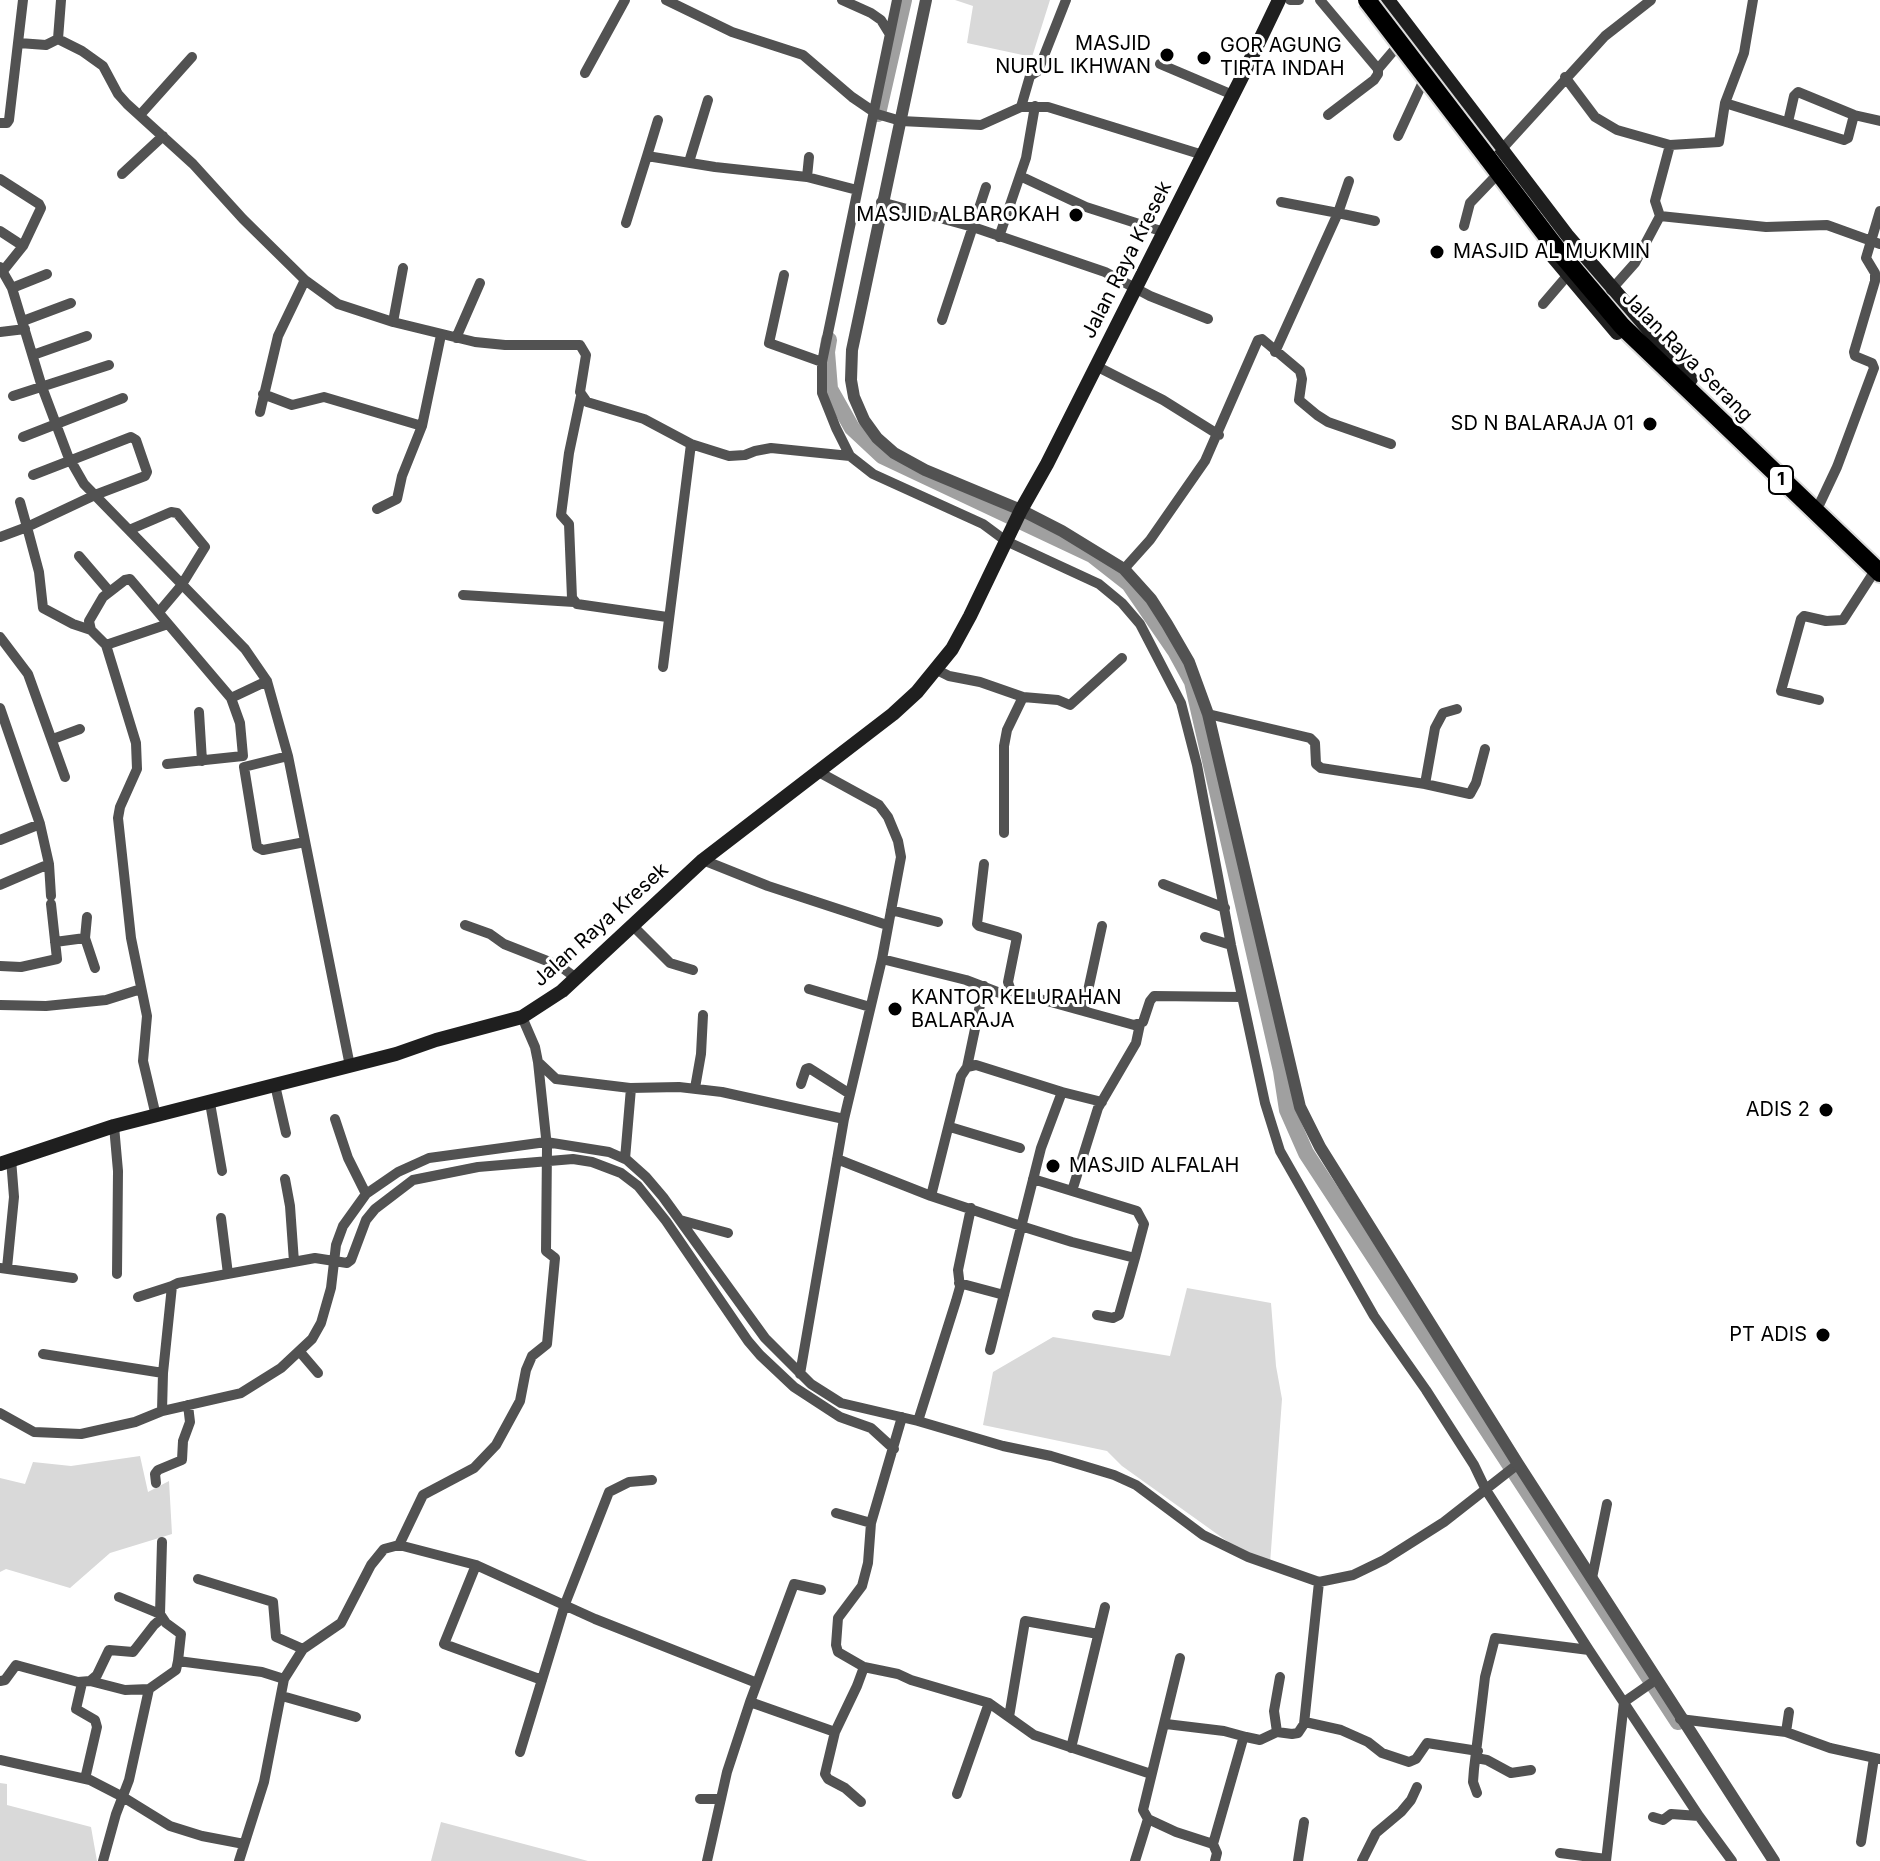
<!DOCTYPE html>
<style>
body{margin:0}
canvas{display:block;background:#fff}
</style>
<canvas width="1880" height="1861"></canvas>
<script>
const g = document.querySelector('canvas').getContext('2d');
g.lineJoin = 'round';
function paint(path, color) {
  g.fillStyle = color;
  g.fill(path, 'evenodd');
}
function toPath(rows) {
  const path = new Path2D();
  for (const r of rows) {
    path.moveTo(r[0], r[1]);
    for (let i = 2; i < r.length; i += 2) path.lineTo(r[i], r[i + 1]);
  }
  return path;
}
function strokePath(path, color, width, dash) {
  g.strokeStyle = color;
  g.lineWidth = width;
  g.lineCap = dash ? 'butt' : 'round';
  g.setLineDash(dash || []);
  g.stroke(path);
}
function label(font, color, halo, rows, align = 'center') {
  g.font = font + ' Inter,sans-serif';
  g.lineWidth = 6;
  g.setLineDash([]);
  g.textBaseline = 'middle';
  g.strokeStyle = halo;
  g.fillStyle = color;
  for (const [text, x, y, turn = 0] of rows) {
    g.save();
    g.translate(x, y);
    g.rotate((+turn || 0) * Math.PI / 180);
    g.textAlign = isNaN(turn) ? turn : align;
    if (halo) g.strokeText(text, 0, 0);
    g.fillText(text, 0, 0);
    g.restore();
  }
}
paint(toPath([
 [955,0,1050,0,1032,57,967,43,973,6],
 [1187,1288,1271,1303,1276,1366,1282,1399,1270,1564,1231,1544,1122,1466,1107,1451,983,1425,993,1372,1053,1337,1170,1356],
 [140,1456,148,1492,169,1481,172,1534,110,1553,70,1588,6,1569,0,1572,0,1478,25,1484,33,1462,71,1466],
 [0,1783,7,1784,7,1805,91,1827,97,1861,0,1861],
 [441,1822,588,1861,431,1861]
]), '#d9d9d9');
strokePath(toPath([
 [878,114,904,0],
 [829,340,827,352,830,389,852,428,882,456,1092,555,1129,584,1175,651,1192,682,1281,1071,1287,1110,1306,1153,1678,1722]
]), '#a0a0a0', 16);
const trunk = toPath([
 [1487,157,1556,248,1622,326,1880,573]
]);
strokePath(trunk, '#dbdbdb', 22);
strokePath(toPath([
 [666,0,732,32,803,55,852,97,877,114,901,121,981,125,1021,107,1048,107,1203,155],
 [842,0,871,13,881,20,889,33],
 [897,0,822,362,822,393,836,428,850,456,873,474,983,524,1006,541,1099,584,1122,603,1140,624,1181,703,1197,765,1231,945,1265,1103,1280,1151,1374,1316,1426,1390,1474,1465,1486,1490,1589,1650,1699,1816,1732,1861],
 [1290,0,1299,0],
 [1320,0,1378,69],
 [58,39,82,51,103,66,118,94,127,104,193,164,243,219,305,280,338,304,393,322,475,342,505,345,580,345,586,355,580,392,587,402,644,419,691,444],
 [19,43,46,45,58,39,61,0],
 [1160,64,1233,95],
 [585,73,625,0],
 [1565,77,1595,117,1617,130,1670,145,1655,201,1660,216,1766,227,1827,225,1880,244],
 [1725,103,1844,140,1848,138,1854,115],
 [1021,107,1030,76,1038,71,1066,0],
 [140,115,192,57],
 [1328,115,1374,80,1378,74,1378,69,1395,49],
 [658,120,647,156,715,167,807,177,857,190],
 [1788,122,1794,96,1798,92,1854,115,1880,121],
 [0,123,7,123,9,120,23,0],
 [1398,136,1422,84],
 [1670,145,1719,142,1725,103,1744,53,1753,0],
 [1502,149,1605,36,1651,0],
 [689,162,708,100],
 [122,174,163,136],
 [1020,176,1086,207,1164,232],
 [807,177,809,157],
 [0,179,39,204,41,208,23,246,0,231],
 [881,202,973,227,1105,272,1150,296,1208,319],
 [1281,202,1338,213,1349,181],
 [626,223,647,156],
 [1464,226,1470,203,1493,179],
 [999,237,1026,158,1035,106],
 [0,267,12,288,42,387,68,456,84,484,245,649,267,681,288,756,350,1066],
 [3,271,23,246],
 [784,275,769,343,822,362],
 [12,288,47,274],
 [1611,290,1635,263,1660,216],
 [1543,304,1567,276],
 [942,320,986,187],
 [23,321,71,303],
 [393,322,403,268],
 [0,332,25,329],
 [456,338,480,283],
 [1275,352,1338,213,1375,221],
 [33,355,87,336],
 [1096,366,1163,400,1219,435],
 [263,394,292,405,324,397,422,426],
 [13,396,109,365],
 [581,396,569,453,561,515,569,524,572,598,577,604,667,617],
 [260,412,278,336,305,280],
 [23,437,123,398],
 [20,502,27,527,95,495,145,476,147,472,136,440,131,437,33,475],
 [1820,503,1837,467,1874,368,1872,363,1855,356,1854,352,1875,281,1875,273,1866,258,1880,211],
 [377,509,397,499,402,476,422,426,441,335],
 [129,530,171,512,177,513,205,547,181,586,159,612],
 [0,537,27,527,39,572,43,608,73,624,91,630],
 [79,556,109,591],
 [1124,569,1150,540,1205,461,1258,340,1262,339,1300,371,1302,379,1299,400,1317,415,1328,422,1391,444],
 [463,595,574,602],
 [0,637,28,674,65,777],
 [106,645,168,624],
 [663,667,691,444,729,456,745,455,755,451,771,448,850,456],
 [937,670,949,676,980,682,1023,697,1058,700,1070,705,1122,658],
 [1819,700,1781,691,1801,619,1804,616,1826,621,1843,620,1876,569],
 [0,708,40,824,49,864,51,896],
 [199,712,202,761],
 [1208,714,1310,738,1315,743,1316,764,1321,768,1425,784,1470,794,1476,783,1485,749],
 [53,739,80,729],
 [288,756,244,767,257,847,263,850,305,842],
 [167,764,243,756,240,723,231,698],
 [1425,784,1435,728,1443,713,1457,709],
 [1004,833,1004,746,1007,730,1023,697],
 [0,840,40,824],
 [703,860,768,886,887,925],
 [984,864,977,924,979,926,1017,937,1008,982,1011,991,1134,1025,1143,1022,1150,1001,1154,996,1242,997],
 [1163,884,1225,908],
 [0,885,49,864],
 [891,910,938,922],
 [87,917,85,938,95,968],
 [465,925,490,934,504,944,560,966,576,978],
 [633,926,670,963,693,970],
 [1205,937,1231,945],
 [55,942,85,938],
 [882,959,966,980,1000,993,1011,991],
 [0,966,21,967,57,959,51,904],
 [809,989,870,1007],
 [0,1005,46,1006,106,1000,141,989],
 [1084,1009,1102,926],
 [538,1062,556,1079,630,1088,679,1087,722,1092,844,1119],
 [967,1067,984,986],
 [801,1084,806,1069,809,1068,850,1094],
 [275,1085,286,1133],
 [695,1088,701,1054,703,1015],
 [1062,1092,1102,1102],
 [210,1103,222,1171],
 [156,1116,143,1061,147,1016,131,938,118,818,120,807,137,769,136,743,106,645,91,630,89,621,103,597,125,580,130,579,231,698,267,681],
 [335,1119,348,1158,366,1194],
 [114,1126,118,1171,117,1274],
 [950,1127,1020,1148],
 [625,1159,631,1088],
 [837,1159,931,1196,1021,1226,1072,1242,1135,1258,1119,1315,1113,1318,1097,1315],
 [285,1179,290,1206,294,1262],
 [1033,1179,1137,1211,1144,1224,1135,1258],
 [1072,1191,1098,1108,1136,1043,1140,1024],
 [931,1196,961,1076,967,1067,976,1065,1062,1092,1041,1148,990,1350],
 [221,1218,228,1274],
 [680,1220,728,1233],
 [0,1268,73,1278],
 [7,1268,14,1197,11,1159],
 [959,1283,1004,1295],
 [138,1297,172,1286],
 [300,1352,318,1373],
 [43,1354,163,1373,162,1411],
 [163,1373,172,1286,178,1283,315,1258,347,1263,351,1260,366,1220,375,1209,413,1180,478,1167,573,1159,592,1162,621,1173,638,1186,666,1221,748,1341,760,1355,794,1387,840,1417,871,1428,894,1449],
 [800,1374,844,1119,882,959,901,857,898,841,888,817,879,805,817,771],
 [0,1413,34,1432,81,1434,135,1422,162,1411,241,1393,281,1368,312,1339,321,1323,331,1288,336,1245,343,1226,366,1194,398,1172,429,1158,546,1142,609,1152,627,1160,646,1177,663,1197,765,1338,811,1384,841,1403,918,1421,1003,1446,1051,1456,1114,1475,1136,1485,1203,1535,1248,1557,1319,1582,1353,1575,1384,1560,1444,1522,1518,1464],
 [918,1421,956,1301,960,1287,958,1270,971,1208],
 [156,1483,155,1474,158,1470,182,1460,183,1441,190,1422,188,1405],
 [836,1513,871,1523],
 [162,1542,160,1614,166,1623,181,1634,178,1661],
 [399,1545,423,1495,474,1468,496,1445,520,1401,526,1370,532,1356,547,1344,555,1258,546,1251,547,1147,538,1062,535,1047,522,1017],
 [476,1565,444,1644,542,1680],
 [1592,1578,1607,1504],
 [198,1579,273,1602,276,1637,303,1649],
 [119,1597,160,1614],
 [1180,1658,1143,1810,1148,1819,1176,1832,1213,1844],
 [864,1667,898,1674,911,1680,989,1703,1034,1735,1151,1774],
 [0,1681,5,1680,16,1665,78,1682,90,1681,97,1675,109,1650,133,1652,154,1625,162,1618],
 [90,1681,125,1690,149,1689],
 [82,1683,76,1709,95,1720,97,1727,85,1779],
 [282,1696,356,1717],
 [750,1702,794,1584,821,1590],
 [1009,1717,1025,1621,1098,1634],
 [1680,1719,1786,1732,1830,1748,1880,1759],
 [1305,1722,1341,1730,1368,1742,1382,1753,1409,1762,1416,1759,1427,1743,1478,1751],
 [1166,1724,1224,1731,1246,1737],
 [835,1732,825,1774,828,1779,845,1788,861,1802],
 [1277,1732,1274,1711,1280,1677],
 [1786,1732,1789,1712],
 [1071,1748,1105,1607],
 [520,1752,565,1604,609,1492,629,1482,652,1480],
 [1476,1758,1487,1760,1511,1773,1531,1770],
 [0,1760,90,1780,123,1797,170,1826,202,1836,244,1844],
 [1477,1793,1473,1782,1474,1769,1485,1677,1495,1638,1589,1650],
 [957,1794,989,1703],
 [700,1799,721,1799],
 [1653,1817,1663,1820,1671,1814,1699,1816],
 [1861,1842,1874,1758],
 [1560,1853,1606,1859],
 [103,1861,116,1814,129,1780,149,1689,176,1670,178,1661,262,1672,284,1679],
 [239,1861,264,1782,284,1679,303,1649,341,1623,371,1565,384,1549,399,1545,476,1565,595,1619,757,1683],
 [707,1861,727,1772,750,1702,835,1732,857,1686,864,1667,838,1652,836,1645,838,1618,862,1586,868,1563,871,1523,902,1417],
 [1135,1861,1148,1819],
 [1215,1861,1217,1853,1213,1844,1243,1739,1246,1737,1260,1740,1277,1732,1292,1734,1298,1733,1304,1724,1319,1582],
 [1298,1861,1304,1822],
 [1362,1861,1376,1833,1401,1812,1411,1800,1417,1787],
 [1606,1861,1624,1702,1657,1679]
]), '#525252', 10);
strokePath(toPath([
 [926,0,852,350,851,380,854,397,864,420,877,438,894,453,925,470,1021,510,1062,531,1124,569,1151,599,1167,624,1189,662,1208,714,1300,1107,1320,1147,1518,1464,1774,1861]
]), '#525252', 12);
strokePath(toPath([
 [1388,0,1567,235,1691,379],
 [1548,251,1617,333],
 [0,1164,114,1126,396,1054,436,1040,522,1017,562,991,703,860,893,714,917,692,952,649,970,616,1021,510,1047,464,1244,73,1279,0]
]), '#1f1f1f', 14);
strokePath(trunk, '#000', 18);
const trunkBridge = toPath([
 [1367,0,1487,157]
]);
strokePath(trunkBridge, '#dbdbdb', 22, []);
strokePath(trunkBridge, '#000', 18);
for (const [x, y, r, color] of [
 [1167,55,8,"#000"],
 [1204,58,8,"#000"],
 [1076,215,8,"#000"],
 [1437,252,8,"#000"],
 [1650,424,8,"#000"],
 [895,1009,8,"#000"],
 [1826,1110,8,"#000"],
 [1053,1166,8,"#000"],
 [1823,1335,8,"#000"]
]) {
  const dot = new Path2D();
  dot.arc(x, y, r, 0, 2 * Math.PI);
  g.fillStyle = color;
  g.fill(dot);
  strokePath(dot, '#fff', 3);
}
for (const [x, y, w] of [
 [1781,480,24]
]) {
  const box = new Path2D();
  box.roundRect(x - w / 2, y - 14, w, 28, 6);
  g.fillStyle = '#fff';
  g.fill(box);
  strokePath(box, '#000', 2);
}
label('bold 18px', '#000', null, [
 ["1",1781,480]
]);
label('20px', '#000', '#fff', [
 ["MASJID",1151,44],
 ["NURUL IKHWAN",1151,67],
 ["GOR AGUNG",1220,46,"left"],
 ["TIRTA INDAH",1220,69,"left"],
 ["MASJID ALBAROKAH",1060,215],
 ["MASJID AL MUKMIN",1453,252,"left"],
 ["SD N BALARAJA 01",1634,424],
 ["KANTOR KELURAHAN",911,998,"left"],
 ["BALARAJA",911,1021,"left"],
 ["ADIS 2",1810,1110],
 ["MASJID ALFALAH",1069,1166,"left"],
 ["PT ADIS",1807,1335]
], 'right');
label('20px', '#000', '#fff', [
 ["Jalan Raya Kresek",1127,260,-63],
 ["Jalan Raya Serang",1687,357,45],
 ["Jalan Raya Kresek",601,925,-42]
]);
</script>
